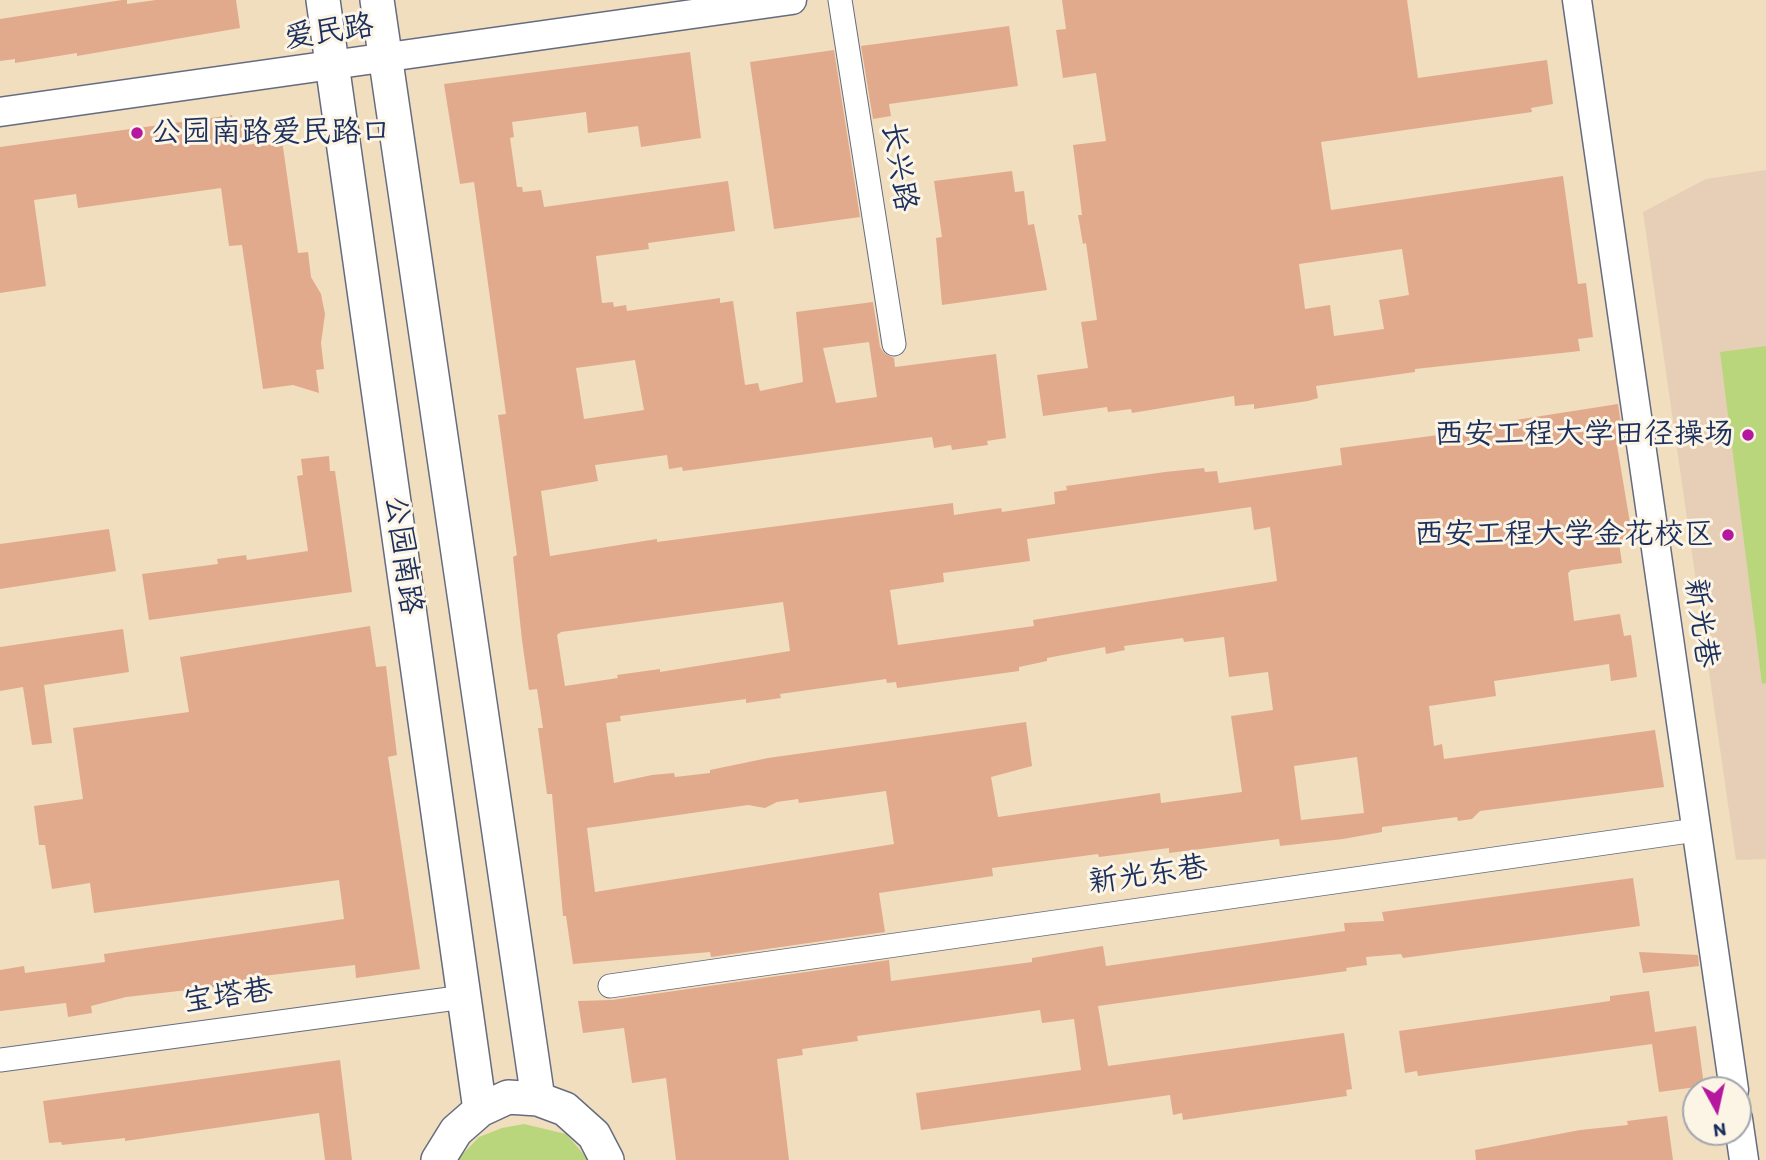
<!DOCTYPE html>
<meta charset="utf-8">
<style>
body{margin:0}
#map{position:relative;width:1766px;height:1160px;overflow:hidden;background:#f0debe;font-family:Itim,sans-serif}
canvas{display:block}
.north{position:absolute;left:1682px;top:1076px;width:70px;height:70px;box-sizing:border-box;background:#fcf5e5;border:2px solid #a2a6af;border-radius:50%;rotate:172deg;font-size:19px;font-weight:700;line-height:28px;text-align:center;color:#1b2f5e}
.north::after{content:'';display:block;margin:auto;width:24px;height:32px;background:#b5179e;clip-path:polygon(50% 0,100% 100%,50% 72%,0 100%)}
</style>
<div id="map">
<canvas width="1766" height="1160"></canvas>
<div class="north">N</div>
</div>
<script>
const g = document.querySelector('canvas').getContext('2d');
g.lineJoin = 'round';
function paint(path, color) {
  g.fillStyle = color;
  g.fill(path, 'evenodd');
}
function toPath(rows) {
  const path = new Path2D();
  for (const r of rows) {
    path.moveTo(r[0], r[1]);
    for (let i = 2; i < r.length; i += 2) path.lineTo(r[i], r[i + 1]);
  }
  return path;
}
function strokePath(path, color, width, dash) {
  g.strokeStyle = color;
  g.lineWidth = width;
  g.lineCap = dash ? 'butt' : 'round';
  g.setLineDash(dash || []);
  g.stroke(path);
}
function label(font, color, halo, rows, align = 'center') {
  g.font = font + ' Itim,"LXGW WenKai TC",sans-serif';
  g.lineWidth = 6;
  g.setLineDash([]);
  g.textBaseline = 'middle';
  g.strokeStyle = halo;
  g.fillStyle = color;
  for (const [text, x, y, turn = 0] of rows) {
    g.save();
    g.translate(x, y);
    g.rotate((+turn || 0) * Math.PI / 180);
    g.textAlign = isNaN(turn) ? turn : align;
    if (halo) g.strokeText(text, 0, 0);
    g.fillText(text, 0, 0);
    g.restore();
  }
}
paint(toPath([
 [1766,170,1766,859,1736,860,1643,212,1706,179]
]), '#e7cfb7');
paint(toPath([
 [1766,346,1766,683,1762,684,1720,352],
 [524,1124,566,1134,589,1160,457,1160,479,1137,502,1128]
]), '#bad67c');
paint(toPath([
 [122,0,127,0,127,4,156,0,236,0,240,28,77,56,77,53,15,63,15,59,0,61,0,19],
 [1062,0,1407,0,1418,78,1547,60,1553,104,1531,108,1532,112,1321,142,1331,210,1563,176,1578,284,1586,283,1593,337,1578,339,1580,351,1415,369,1415,372,1316,386,1318,398,1308,401,1254,409,1254,404,1235,406,1234,396,1132,413,1131,409,1108,412,1107,407,1043,416,1037,375,1088,368,1081,322,1097,320,1086,243,1083,244,1078,215,1082,215,1073,145,1106,141,1096,73,1063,78,1056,30,1066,29],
 [1402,249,1409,295,1379,300,1384,329,1334,336,1330,305,1305,309,1299,264],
 [1009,26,1018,86,889,104,891,116,873,119,861,46],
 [834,50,860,217,774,229,750,62],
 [690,52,701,138,641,147,638,126,588,133,586,112,512,122,514,137,510,138,517,187,522,187,523,192,541,190,544,207,728,181,735,231,648,243,649,249,596,256,602,303,613,302,614,307,626,305,627,311,720,298,720,303,733,301,745,385,758,383,760,391,803,382,796,312,873,302,880,347,884,353,894,358,895,367,996,354,1006,438,987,441,988,445,952,450,951,445,934,448,932,437,683,471,682,467,669,469,667,455,595,465,598,481,541,491,550,556,657,539,657,542,953,503,954,515,1001,508,1002,512,1055,504,1054,492,1067,490,1066,486,1165,472,1204,468,1205,472,1217,471,1219,483,1342,465,1340,448,1446,434,1445,431,1618,404,1624,444,1617,445,1633,541,1619,543,1622,563,1571,570,1568,573,1574,621,1620,614,1624,636,1631,635,1637,677,1611,681,1609,664,1494,681,1496,696,1429,706,1434,746,1442,744,1444,759,1655,730,1664,787,1480,811,1472,819,1458,821,1457,817,1382,827,1382,832,1343,839,1280,846,1279,839,1169,853,1169,848,1099,857,1098,854,992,868,993,876,879,893,885,932,711,957,710,952,573,964,566,916,563,916,552,794,547,794,538,728,543,728,537,689,529,690,522,640,513,557,517,555,498,415,506,414,474,182,460,184,444,84],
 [869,342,877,397,836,403,823,348],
 [635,360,644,410,584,419,576,368],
 [1251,507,1254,530,1270,527,1277,581,1033,620,1034,626,898,645,890,590,944,582,943,573,1030,561,1027,539],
 [783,602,790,651,660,672,660,669,617,675,618,678,565,686,557,635,561,632],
 [1224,637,1229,677,1268,672,1273,710,1231,716,1242,792,1161,803,1160,793,998,817,991,777,1032,766,1026,722,768,758,710,770,710,773,675,777,674,773,652,775,614,783,606,723,621,721,620,716,746,699,746,703,781,698,780,694,886,679,887,683,896,682,897,688,1019,671,1019,667,1047,661,1047,658,1105,647,1106,654,1125,650,1124,646,1183,638,1184,642],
 [1357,757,1364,813,1301,820,1294,766],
 [886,791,894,844,595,892,587,828,748,805,765,808,777,802,798,799,799,803],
 [232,115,234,125,243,124,246,145,282,140,298,253,308,252,311,277,321,294,325,314,321,343,324,369,316,370,319,393,293,385,263,389,242,245,229,246,221,188,78,208,76,194,34,200,46,286,0,293,0,147],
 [1012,171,1015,192,1024,191,1028,225,1034,224,1047,290,942,305,936,238,942,237,934,181],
 [329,456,330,471,335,471,352,592,149,620,142,574,218,564,217,559,246,555,247,560,308,551,297,476,303,475,301,459],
 [109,529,116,571,0,589,0,544],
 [370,626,376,667,386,666,397,755,388,757,420,969,356,978,355,965,263,976,223,986,126,997,91,1006,92,1013,68,1017,66,1003,0,1011,0,970,24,966,25,973,105,962,104,954,344,919,339,880,94,913,90,883,52,889,45,845,39,845,34,806,83,799,73,728,189,712,180,657],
 [123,629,129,672,44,685,52,743,32,745,23,687,0,691,0,647],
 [1633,878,1640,926,1403,958,1401,954,1366,957,1367,965,1346,968,1347,971,1098,1006,1108,1066,1344,1033,1352,1089,1346,1090,1347,1096,1183,1120,1182,1113,1173,1115,1170,1095,921,1130,916,1093,1081,1070,1074,1019,1042,1023,1040,1010,857,1036,858,1041,802,1049,803,1055,777,1059,789,1160,676,1160,666,1078,632,1083,624,1028,583,1033,578,1001,612,1000,889,960,891,981,1032,962,1032,958,1103,946,1106,966,1345,931,1344,923,1384,921,1382,912],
 [1639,952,1698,955,1699,966,1643,973],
 [1649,991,1655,1032,1696,1026,1704,1086,1659,1092,1652,1044,1418,1076,1417,1071,1405,1073,1399,1031,1610,1001,1610,996],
 [340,1060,352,1160,325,1160,319,1113,125,1141,125,1138,62,1145,61,1142,49,1143,43,1101],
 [1667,1116,1673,1160,1476,1160,1475,1150,1580,1130,1628,1125,1627,1121]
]), '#e1aa8c');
const minor = toPath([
 [840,0,894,344],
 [610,986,1696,830],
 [0,1060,464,997]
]);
const tertiary = toPath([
 [1577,0,1734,1090],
 [0,112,792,0],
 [1738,1119,1744,1160]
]);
const secondary = toPath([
 [323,0,480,1110],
 [377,0,538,1099],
 [438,1160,456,1131,480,1110,508,1097,538,1099,565,1109,594,1135,607,1160]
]);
strokePath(minor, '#666c80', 25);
strokePath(tertiary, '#666c80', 31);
strokePath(secondary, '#666c80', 36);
strokePath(minor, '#fff', 23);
strokePath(tertiary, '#fff', 28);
strokePath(secondary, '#fff', 33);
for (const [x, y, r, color] of [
 [137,133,7,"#b5179e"],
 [1748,435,7,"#b5179e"],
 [1728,535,7,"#b5179e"]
]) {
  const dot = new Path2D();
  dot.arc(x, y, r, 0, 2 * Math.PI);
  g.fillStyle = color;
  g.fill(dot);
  strokePath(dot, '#fcf5e5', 2.5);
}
label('30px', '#1b2f5e', '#fcf5e5', [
 ["爱民路",329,33,-8],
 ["长兴路",898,167,81],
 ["公园南路",402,555,82],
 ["新光巷",1700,623,82],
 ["新光东巷",1148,876,-8],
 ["宝塔巷",228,997,-8]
]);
label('30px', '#1b2f5e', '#fcf5e5', [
 ["公园南路爱民路口",151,133,"left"],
 ["西安工程大学田径操场",1734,435],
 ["西安工程大学金花校区",1714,535]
], 'right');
</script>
